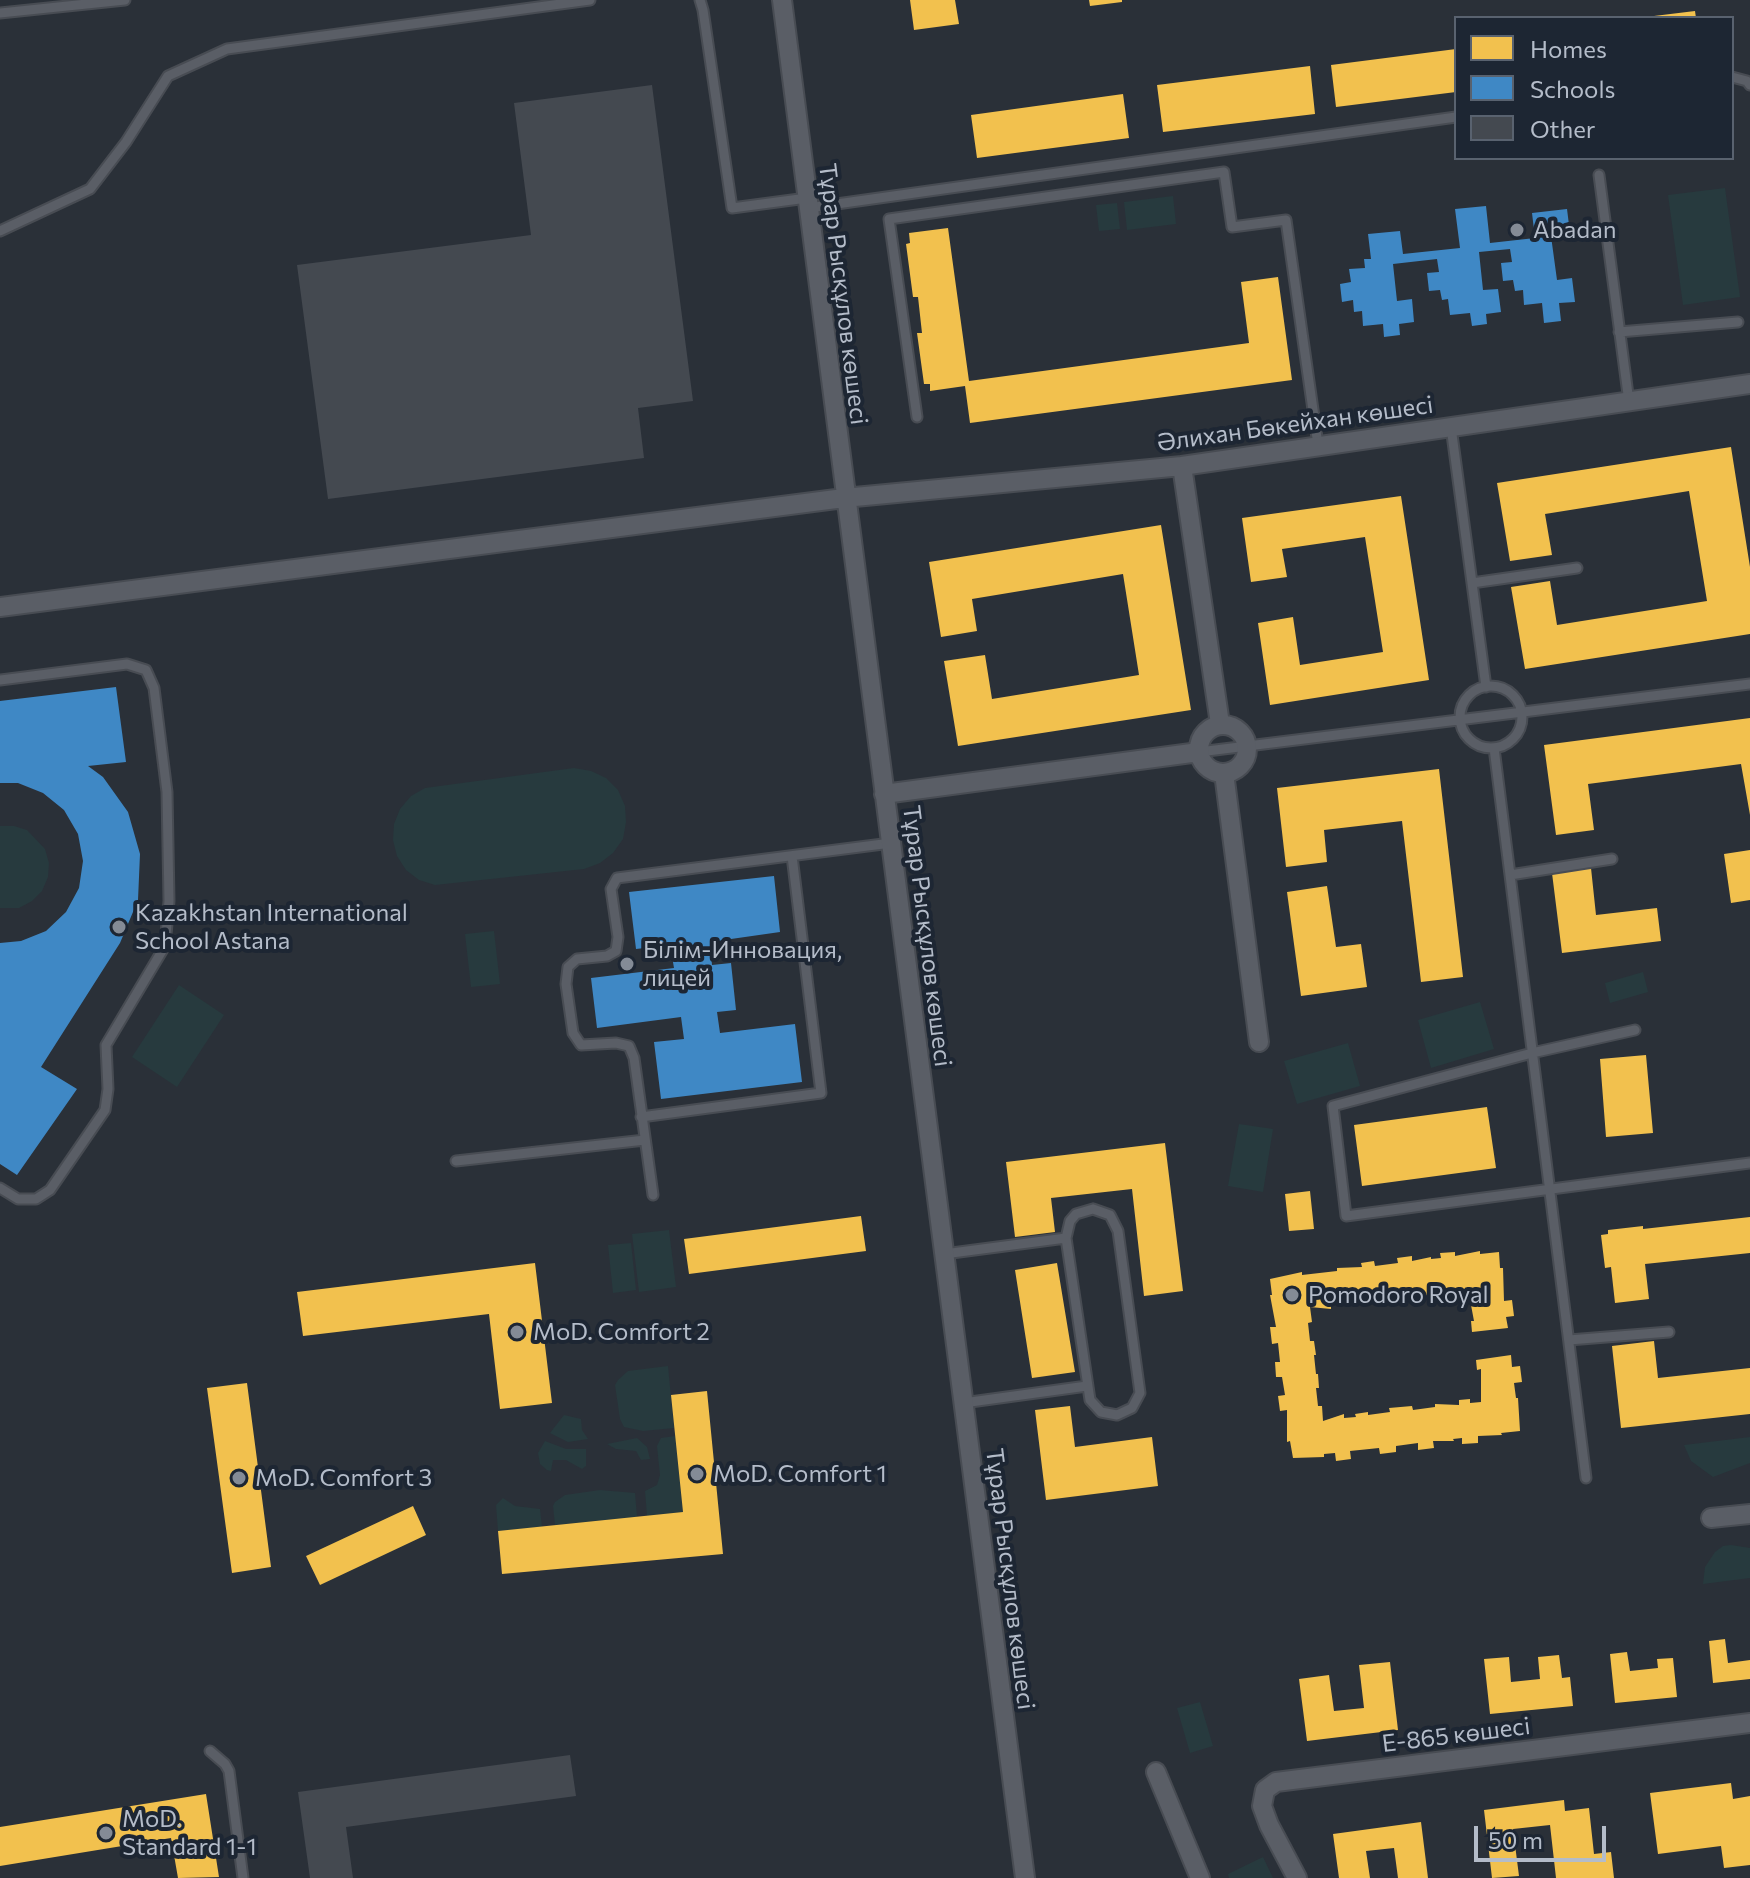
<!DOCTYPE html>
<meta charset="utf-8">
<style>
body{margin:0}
#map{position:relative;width:1750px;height:1878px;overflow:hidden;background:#2a3038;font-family:Commissioner,sans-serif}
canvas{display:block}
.legend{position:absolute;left:1454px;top:16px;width:280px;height:144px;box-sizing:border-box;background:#1d2633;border:2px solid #59626f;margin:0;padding:10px 14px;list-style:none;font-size:24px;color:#b4bcc9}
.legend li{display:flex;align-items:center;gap:16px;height:40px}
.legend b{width:40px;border:2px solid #59626f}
.scale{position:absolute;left:1474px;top:1826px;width:132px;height:36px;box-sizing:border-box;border:4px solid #b4bcc9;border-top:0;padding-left:10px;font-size:24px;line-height:28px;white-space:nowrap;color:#b4bcc9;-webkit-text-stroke:6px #1d2633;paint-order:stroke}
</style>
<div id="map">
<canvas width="1750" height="1878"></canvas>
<ul class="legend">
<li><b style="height:22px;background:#f2c14e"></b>Homes</li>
<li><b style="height:22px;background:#3f88c5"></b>Schools</li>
<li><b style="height:22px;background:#444950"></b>Other</li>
</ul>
<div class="scale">50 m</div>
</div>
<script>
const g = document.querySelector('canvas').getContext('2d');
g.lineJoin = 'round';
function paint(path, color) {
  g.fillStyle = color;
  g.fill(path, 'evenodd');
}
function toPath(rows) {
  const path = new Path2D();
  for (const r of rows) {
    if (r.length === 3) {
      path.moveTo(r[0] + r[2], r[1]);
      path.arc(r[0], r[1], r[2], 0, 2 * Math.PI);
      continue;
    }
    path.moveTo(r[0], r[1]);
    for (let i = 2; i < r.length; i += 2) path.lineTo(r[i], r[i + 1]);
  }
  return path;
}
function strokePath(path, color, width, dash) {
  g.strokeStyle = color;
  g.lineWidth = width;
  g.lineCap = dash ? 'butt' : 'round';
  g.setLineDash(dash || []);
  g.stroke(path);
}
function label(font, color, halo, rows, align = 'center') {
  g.font = font + ' Commissioner,sans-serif';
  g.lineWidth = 8;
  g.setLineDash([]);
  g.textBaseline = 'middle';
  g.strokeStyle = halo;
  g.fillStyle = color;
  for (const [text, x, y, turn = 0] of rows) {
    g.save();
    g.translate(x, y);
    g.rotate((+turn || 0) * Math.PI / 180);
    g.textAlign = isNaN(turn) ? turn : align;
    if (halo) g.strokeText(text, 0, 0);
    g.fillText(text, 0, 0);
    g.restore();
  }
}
paint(toPath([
 [1725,188,1740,297,1683,305,1668,195],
 [1173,196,1176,224,1127,230,1124,202],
 [1117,203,1120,229,1099,231,1096,205],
 [574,768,591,771,606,778,618,790,625,806,626,822,623,839,613,853,600,863,584,869,435,885,419,880,406,870,397,856,393,840,394,824,400,809,411,796,425,788],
 [0,826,14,826,27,830,45,849,49,863,48,877,42,891,32,901,19,908,0,908],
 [494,931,500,984,471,987,465,934],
 [1643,972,1648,992,1610,1003,1605,983],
 [179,985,224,1015,177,1087,132,1057],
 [1480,1002,1494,1049,1431,1068,1418,1020],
 [1348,1043,1360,1086,1297,1104,1284,1061],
 [1239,1124,1273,1129,1263,1192,1228,1186],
 [669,1230,676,1287,639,1292,632,1234],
 [631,1243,636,1290,613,1293,608,1245],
 [668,1366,674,1428,643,1431,624,1427,620,1419,615,1385,618,1380,628,1371],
 [564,1415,581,1419,582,1430,588,1439,568,1442,550,1433],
 [675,1436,683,1512,647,1516,645,1491,657,1485,660,1475,657,1446,661,1438],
 [1750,1437,1750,1463,1713,1477,1691,1461,1684,1445],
 [637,1438,647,1447,650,1459,641,1460,636,1451,616,1449,607,1444],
 [545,1441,566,1449,586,1449,586,1466,582,1469,566,1460,553,1460,551,1471,547,1470,540,1464,538,1453],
 [600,1490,635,1493,637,1517,555,1525,553,1506,555,1502,565,1495],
 [503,1498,515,1506,540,1509,542,1527,498,1531,496,1505],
 [1731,1545,1750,1548,1750,1578,1703,1584,1705,1567,1715,1552,1723,1546],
 [1200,1702,1213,1746,1190,1753,1177,1708],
 [1263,1857,1273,1878,1229,1878,1228,1874]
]), '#273a3e');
paint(toPath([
 [910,0,955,0,959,24,914,30],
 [1089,0,1122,0,1122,2,1090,6],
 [1695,11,1696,18,1654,18,1654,16],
 [1456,49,1456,92,1336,107,1331,65],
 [1310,66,1315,114,1163,132,1157,85],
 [1123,94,1129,138,977,158,971,115],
 [948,228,969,381,1249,343,1241,282,1278,277,1292,380,970,423,965,386,930,391,930,384,924,384,917,333,922,333,918,297,913,297,906,244,910,243,909,233],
 [1731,447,1750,567,1750,634,1525,669,1511,587,1550,581,1557,625,1707,601,1689,491,1545,514,1552,555,1510,561,1497,483],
 [1401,496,1429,680,1270,705,1258,623,1293,617,1300,665,1383,652,1365,537,1282,549,1287,577,1251,582,1242,518],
 [1161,525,1191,710,958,746,944,661,985,655,992,699,1139,675,1123,574,972,599,977,631,941,637,929,562],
 [1750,718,1750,815,1741,764,1588,784,1594,830,1556,835,1544,745],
 [1439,769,1463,977,1421,982,1402,821,1324,830,1327,862,1286,867,1277,788],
 [1750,850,1750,900,1731,903,1724,854],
 [1591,868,1596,915,1657,908,1661,941,1562,953,1552,873],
 [1327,886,1336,947,1361,944,1367,987,1301,996,1287,892],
 [1646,1055,1653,1133,1606,1137,1600,1059],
 [1487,1107,1496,1168,1362,1186,1354,1125],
 [1165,1143,1183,1291,1144,1296,1132,1189,1051,1198,1055,1232,1015,1237,1006,1162],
 [1310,1191,1314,1229,1289,1231,1285,1194],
 [861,1216,866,1251,689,1274,684,1239],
 [1750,1217,1750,1253,1645,1264,1649,1299,1615,1303,1611,1267,1605,1268,1601,1235,1608,1234,1608,1230,1643,1226,1643,1229],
 [1480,1251,1480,1254,1499,1252,1500,1268,1503,1268,1504,1301,1512,1300,1514,1316,1506,1317,1508,1328,1472,1332,1471,1321,1474,1321,1468,1289,1456,1290,1457,1294,1446,1295,1446,1291,1434,1292,1434,1295,1400,1296,1400,1301,1378,1303,1378,1300,1355,1303,1356,1305,1331,1304,1331,1309,1310,1307,1312,1322,1308,1323,1310,1341,1314,1341,1316,1355,1314,1355,1316,1374,1318,1374,1319,1388,1316,1388,1318,1406,1322,1406,1323,1421,1344,1414,1344,1418,1356,1417,1355,1414,1368,1412,1368,1415,1390,1412,1389,1408,1412,1406,1413,1410,1435,1407,1435,1404,1459,1405,1459,1400,1470,1399,1470,1403,1481,1402,1481,1369,1477,1370,1476,1360,1511,1355,1512,1367,1520,1366,1522,1382,1514,1383,1516,1398,1518,1398,1520,1431,1501,1433,1502,1435,1478,1436,1478,1443,1462,1444,1462,1438,1453,1439,1454,1441,1433,1441,1434,1448,1418,1450,1418,1443,1396,1446,1396,1452,1380,1454,1379,1448,1350,1451,1351,1459,1336,1461,1335,1453,1324,1454,1324,1457,1293,1458,1290,1441,1287,1442,1287,1410,1280,1411,1278,1396,1285,1395,1282,1377,1276,1377,1275,1362,1280,1362,1278,1343,1272,1344,1270,1327,1276,1327,1270,1295,1272,1295,1270,1279,1302,1272,1302,1275,1337,1271,1337,1268,1362,1267,1361,1263,1374,1261,1375,1266,1398,1263,1397,1258,1412,1256,1412,1261,1431,1257,1431,1259,1441,1258,1440,1253,1455,1252,1455,1256],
 [535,1263,552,1403,500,1409,489,1314,303,1336,297,1292],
 [1057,1263,1075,1372,1032,1378,1015,1270],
 [1654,1341,1658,1378,1750,1368,1750,1414,1621,1428,1612,1346],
 [247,1383,271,1567,232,1573,207,1388],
 [707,1391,723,1554,502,1574,498,1531,683,1512,671,1395],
 [1070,1406,1075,1447,1152,1437,1158,1486,1046,1500,1035,1410],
 [413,1506,426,1535,320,1585,306,1556],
 [1725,1639,1728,1663,1750,1660,1750,1679,1713,1683,1709,1641],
 [1627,1652,1630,1671,1658,1668,1657,1659,1673,1658,1677,1697,1615,1703,1610,1654],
 [1559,1655,1562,1678,1570,1677,1573,1706,1490,1714,1484,1659,1509,1657,1511,1682,1540,1679,1538,1657],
 [1390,1662,1398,1730,1307,1741,1299,1679,1329,1675,1334,1711,1364,1708,1359,1665],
 [1731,1783,1733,1799,1750,1796,1750,1865,1724,1868,1721,1846,1658,1854,1650,1793],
 [206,1794,219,1877,178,1878,171,1838,0,1866,0,1827],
 [1564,1800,1565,1811,1589,1808,1594,1854,1611,1852,1614,1878,1556,1878,1550,1825,1513,1829,1519,1876,1492,1878,1484,1810],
 [1421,1822,1428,1878,1398,1878,1394,1848,1366,1851,1370,1878,1339,1878,1333,1834]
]), '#f2c14e');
paint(toPath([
 [1486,206,1490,243,1535,238,1532,213,1567,209,1570,233,1551,236,1557,280,1572,278,1575,302,1559,303,1561,321,1544,323,1542,303,1524,305,1523,290,1515,291,1513,280,1503,281,1501,263,1512,262,1510,249,1479,252,1483,290,1498,289,1501,312,1486,314,1487,324,1472,326,1470,313,1450,315,1448,299,1442,300,1440,290,1429,291,1427,273,1439,272,1437,259,1393,264,1397,301,1412,299,1414,322,1399,324,1400,335,1384,337,1383,324,1363,326,1362,311,1354,312,1353,300,1342,302,1340,284,1351,282,1349,269,1365,268,1364,259,1371,259,1368,234,1400,231,1403,254,1460,248,1455,209],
 [116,687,126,762,88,766,103,777,128,812,140,854,138,900,120,943,41,1067,77,1089,17,1175,0,1164,0,943,21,941,46,931,66,912,79,888,83,861,78,834,64,810,43,793,18,783,0,783,0,701],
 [774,876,780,932,710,942,712,965,731,963,736,1010,717,1012,720,1033,795,1024,802,1082,661,1099,654,1042,684,1039,681,1017,597,1028,591,978,674,968,670,945,636,949,629,892]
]), '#3f88c5');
paint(toPath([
 [652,85,693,401,638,408,644,458,328,499,297,265,531,235,514,103],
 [570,1755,576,1796,346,1827,353,1878,310,1878,298,1792]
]), '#444950');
const lane = toPath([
 [700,0,703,10,732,208,807,198],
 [0,13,125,0],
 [1732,77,1747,81,1750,85],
 [1599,175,1629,402],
 [808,208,1456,117],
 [0,231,90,189,126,142,168,76,227,49,590,0],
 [1619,332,1738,322],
 [917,417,889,219,1224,172,1232,227,1286,220,1318,445],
 [1451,427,1486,687],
 [1472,583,1577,568],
 [0,680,127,664,146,670,154,688,167,792,169,901,165,946,106,1045,108,1089,105,1110,50,1190,36,1199,18,1199,0,1188],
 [1491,717,31],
 [1494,748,1586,1478],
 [1199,752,1750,684],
 [1510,875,1612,859],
 [1635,1030,1532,1053,1333,1106,1346,1216,1750,1163],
 [641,1117,821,1093,792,856],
 [456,1161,645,1140],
 [653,1195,634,1058,629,1046,616,1043,581,1045,573,1033,566,984,568,967,577,959,607,956,616,951,618,937,611,889,617,878,891,843],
 [1093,1209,1110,1215,1118,1231,1140,1393,1132,1408,1117,1415,1101,1412,1090,1400,1066,1238,1070,1221,1076,1214,1093,1209],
 [944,1254,1066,1238],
 [1569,1340,1669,1332],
 [963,1403,1087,1386],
 [210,1751,225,1764,229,1771,243,1878]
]);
const street = toPath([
 [782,0,1025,1878],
 [1182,466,1220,724],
 [0,607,844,498,1182,466,1750,384],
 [1223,749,24],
 [1224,773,1259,1042],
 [884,794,1199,752],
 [1711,1518,1750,1514],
 [1156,1772,1200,1878],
 [1297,1878,1269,1825,1262,1806,1265,1790,1276,1782,1750,1723]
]);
strokePath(lane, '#484c53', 13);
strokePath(street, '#484c53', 22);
strokePath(lane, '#5a5e66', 9);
strokePath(street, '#5a5e66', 18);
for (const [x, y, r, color] of [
 [1517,230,8,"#848b96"],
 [119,927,8,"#848b96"],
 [627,964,8,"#848b96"],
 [1292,1295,8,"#848b96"],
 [517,1332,8,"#848b96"],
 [697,1474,8,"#848b96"],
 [239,1478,8,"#848b96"],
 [106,1833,8,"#848b96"]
]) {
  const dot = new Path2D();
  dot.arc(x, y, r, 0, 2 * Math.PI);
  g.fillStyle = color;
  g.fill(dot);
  strokePath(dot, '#1d2633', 3);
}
label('24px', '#b4bcc9', '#1d2633', [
 ["Abadan",1533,230],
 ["Kazakhstan International",135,913],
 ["School Astana",135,941],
 ["Білім-Инновация,",643,950],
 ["лицей",643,978],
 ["Pomodoro Royal",1308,1295],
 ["МoD. Comfort 2",533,1332],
 ["МoD. Comfort 1",713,1474],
 ["МoD. Comfort 3",255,1478],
 ["MoD.",122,1819],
 ["Standard 1-1",122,1847]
], 'left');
label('24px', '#b4bcc9', '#1d2633', [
 ["Тұрар Рысқұлов көшесі",843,294,83],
 ["Әлихан Бөкейхан көшесі",1295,424,-8],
 ["Тұрар Рысқұлов көшесі",927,936,83],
 ["Тұрар Рысқұлов көшесі",1010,1579,83],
 ["Е-865 көшесі",1456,1735,-7]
]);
</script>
